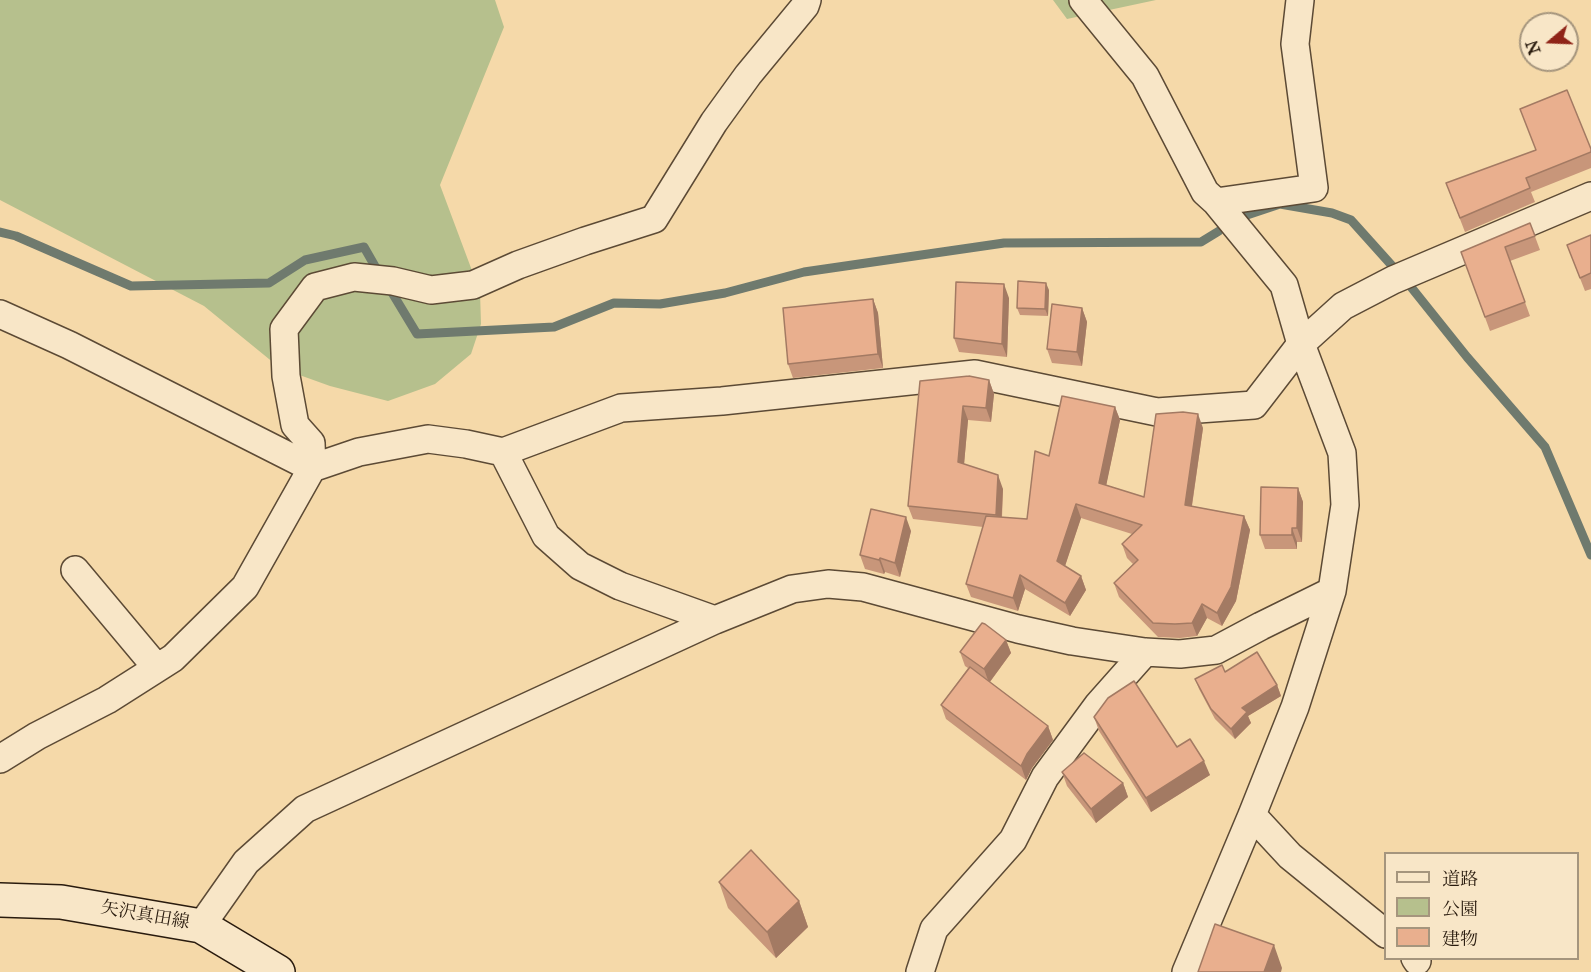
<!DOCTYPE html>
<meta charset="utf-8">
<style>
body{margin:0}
#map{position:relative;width:1591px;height:972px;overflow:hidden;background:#f5d9a9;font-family:"IM FELL Great Primer","Noto Serif JP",serif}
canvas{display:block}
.legend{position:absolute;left:1384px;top:852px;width:195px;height:108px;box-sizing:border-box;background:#f8e6c7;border:2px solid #a5957d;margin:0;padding:8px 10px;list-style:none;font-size:18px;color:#291b0e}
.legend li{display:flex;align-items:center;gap:12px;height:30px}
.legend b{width:30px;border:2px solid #a5957d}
.north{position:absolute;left:1519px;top:12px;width:60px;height:60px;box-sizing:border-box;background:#f8e6c7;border:2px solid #a5957d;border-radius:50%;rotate:251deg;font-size:16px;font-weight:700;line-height:24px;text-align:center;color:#291b0e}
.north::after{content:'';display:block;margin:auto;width:21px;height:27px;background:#8f2418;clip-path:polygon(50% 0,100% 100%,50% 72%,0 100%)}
</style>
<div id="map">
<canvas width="1591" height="972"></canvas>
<ul class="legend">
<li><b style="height:8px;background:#f8e6c7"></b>道路</li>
<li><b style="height:16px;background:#b6c08d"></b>公園</li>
<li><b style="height:16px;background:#e9af8e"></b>建物</li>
</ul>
<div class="north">N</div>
</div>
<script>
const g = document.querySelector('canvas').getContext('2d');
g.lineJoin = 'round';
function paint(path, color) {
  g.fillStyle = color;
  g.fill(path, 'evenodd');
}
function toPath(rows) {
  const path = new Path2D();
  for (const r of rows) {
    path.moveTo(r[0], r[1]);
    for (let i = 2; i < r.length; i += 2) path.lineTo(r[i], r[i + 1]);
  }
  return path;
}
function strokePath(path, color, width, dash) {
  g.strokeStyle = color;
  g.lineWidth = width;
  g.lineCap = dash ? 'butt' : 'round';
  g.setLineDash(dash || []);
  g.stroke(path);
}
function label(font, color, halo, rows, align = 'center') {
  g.font = font + ' "IM FELL Great Primer","Noto Serif JP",serif';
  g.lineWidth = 4.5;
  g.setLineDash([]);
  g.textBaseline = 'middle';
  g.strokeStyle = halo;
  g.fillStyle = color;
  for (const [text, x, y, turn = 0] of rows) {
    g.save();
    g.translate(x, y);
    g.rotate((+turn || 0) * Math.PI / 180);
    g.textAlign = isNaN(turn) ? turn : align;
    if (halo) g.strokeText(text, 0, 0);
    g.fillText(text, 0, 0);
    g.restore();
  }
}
paint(toPath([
 [0,0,495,0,504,27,440,185,480,292,481,324,471,354,435,384,388,401,330,386,280,368,204,306,0,200],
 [1053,0,1156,0,1067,19]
]), '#b6c08d');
strokePath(toPath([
 [1238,218,1280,204,1332,213,1351,220,1395,269],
 [0,232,16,236,131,286,269,283,305,260,364,247,380,275],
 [1407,282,1467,357,1545,447,1591,555],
 [388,286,417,334,554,327,614,303,660,304,725,293,804,272,1004,243,1201,242,1219,231]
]), '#6f7a6e', 9);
const minor = toPath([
 [1083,0,1145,76,1205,192,1216,202,1284,285,1301,344,1342,453,1345,505,1332,591,1295,707,1252,815,1186,972],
 [1216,202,1314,188,1295,44,1300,0],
 [0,314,69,345,312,468,359,452,428,439,466,444,503,452,621,408,722,401,975,374,1157,412,1254,405,1301,344,1343,306,1393,280,1591,196],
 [503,452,546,536,580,566,620,586,715,620],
 [75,570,157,668],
 [0,759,37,736,107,700,173,658,245,587,312,468,311,443,295,425,286,376,284,329,315,287,354,277,393,281,431,290,473,285,518,265,585,241,654,219,714,122,748,75,805,6,807,0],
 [1252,815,1290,856,1386,934],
 [201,926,246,862,305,809,715,620,792,589,828,584,863,587,1018,629,1072,641,1145,652,1180,654,1216,650,1261,626,1332,591],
 [1415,958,1417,961],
 [920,972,934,929,1013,840,1045,777,1098,705,1145,652]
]);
const secondary = toPath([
 [0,900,61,902,201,926,278,972]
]);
strokePath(minor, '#5c4a35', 30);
strokePath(secondary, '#291b0e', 36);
strokePath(minor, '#f8e6c7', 27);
strokePath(secondary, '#f8e6c7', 33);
paint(toPath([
 [1591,149,1591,168,1531,192,1535,202,1465,232,1446,183],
 [1530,223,1540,250,1510,261,1530,316,1490,331,1461,252],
 [1591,235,1591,289,1585,291,1567,245],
 [1049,290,1048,316,1020,315,1017,308],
 [1009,298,1007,357,959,352,954,338],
 [873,299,878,313,883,368,793,378,788,364],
 [1082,308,1087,322,1082,366,1052,363,1047,349],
 [989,380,994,394,991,422,968,420,964,464,1003,489,1002,518,1027,519,1049,456,1115,407,1120,420,1106,485,1144,497,1203,428,1192,506,1244,516,1250,530,1236,601,1222,626,1207,618,1197,636,1180,638,1158,637,1119,597,1114,583,1133,564,1127,558,1122,544,1132,534,1081,518,1065,566,1081,576,1086,590,1070,616,1025,589,1018,611,971,597,966,584,983,527,913,519,908,506,920,381],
 [1298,488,1303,502,1302,542,1297,542,1297,549,1265,549,1260,535],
 [911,531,900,577,885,572,884,574,865,569,860,555],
 [1006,640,1011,653,990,682,1048,726,1053,740,1032,768,1026,780,946,719,941,705,968,668,965,666,960,652],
 [1225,672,1277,685,1281,696,1248,716,1251,723,1235,739,1215,719,1199,689,1195,679],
 [1094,717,1177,747,1210,775,1151,812,1099,731],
 [1062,772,1123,783,1128,797,1096,823,1067,786],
 [719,882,799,901,808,927,776,958,728,908]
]), '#c8967a');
paint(toPath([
 [1046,283,1049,290,1048,316,1045,309],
 [1004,284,1009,298,1007,357,1002,344],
 [873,299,878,313,883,368,878,354],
 [1082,308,1087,322,1082,366,1077,352],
 [989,380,994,394,991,422,986,408],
 [963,406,968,420,963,476,958,462],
 [1115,407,1120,420,1104,496,1099,483],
 [1198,414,1203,428,1190,518,1185,505],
 [998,475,1003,489,1001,529,996,515],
 [1298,488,1303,502,1302,542,1297,528],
 [1076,504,1081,518,1062,575,1057,561],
 [1244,516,1250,530,1236,601,1222,626,1217,613],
 [906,517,911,531,900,577,895,563],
 [1292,528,1297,542,1297,549,1292,535],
 [880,558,885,572,884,574,879,560],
 [1020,575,1025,589,1018,611,1013,598],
 [1081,576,1086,590,1070,616,1065,603],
 [1202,604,1207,618,1197,636,1192,623],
 [1006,640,1011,653,989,683,984,669],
 [1277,685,1281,696,1248,716,1251,723,1235,739,1231,729,1242,708],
 [1048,726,1053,740,1032,768,1026,780,1021,766,1027,754],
 [1204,761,1210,775,1151,812,1146,798],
 [1123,783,1128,797,1096,823,1091,809],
 [799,901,808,927,776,958,767,932],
 [1274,945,1282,968,1281,972,1264,972]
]), '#a37a63');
const building = toPath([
 [1567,90,1591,149,1591,152,1526,178,1530,188,1460,218,1446,183,1536,150,1520,109,1567,90],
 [1530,223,1535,236,1505,247,1525,302,1485,317,1461,252,1530,223],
 [1591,235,1591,273,1580,278,1567,245,1591,235],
 [1018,281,1046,283,1045,309,1017,308,1018,281],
 [956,282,1004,284,1002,344,954,338,956,282],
 [873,299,878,354,788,364,783,308,873,299],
 [1052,304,1082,308,1077,352,1047,349,1052,304],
 [969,376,989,380,986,408,963,406,958,462,998,475,996,515,908,506,920,381,969,376],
 [1062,396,1115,407,1099,483,1144,497,1156,414,1183,412,1198,414,1185,505,1244,516,1231,587,1217,613,1202,604,1192,623,1175,624,1153,623,1114,583,1138,560,1122,544,1142,525,1076,504,1057,561,1081,576,1065,603,1020,575,1013,598,966,584,986,516,1027,519,1035,451,1049,456,1062,396],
 [1261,487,1298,488,1297,528,1292,528,1292,535,1260,535,1261,487],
 [871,509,906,517,895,563,880,558,879,560,860,555,871,509],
 [982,623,985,624,1006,640,984,669,960,652,982,623],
 [1257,652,1277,685,1242,708,1247,712,1231,729,1211,709,1195,679,1222,665,1225,672,1257,652],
 [970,667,1048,726,1027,754,1021,766,941,705,970,667],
 [1134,681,1177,747,1190,739,1204,761,1146,798,1094,717,1108,698,1134,681],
 [1084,753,1123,783,1091,809,1062,772,1084,753],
 [751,850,799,901,767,932,719,882,751,850],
 [1215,924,1274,945,1264,972,1198,972,1215,924]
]);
paint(building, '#e9af8e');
strokePath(building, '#a37a63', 1.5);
label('18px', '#291b0e', '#f8e6c7', [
 ["矢沢真田線",145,916,10]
]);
</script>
